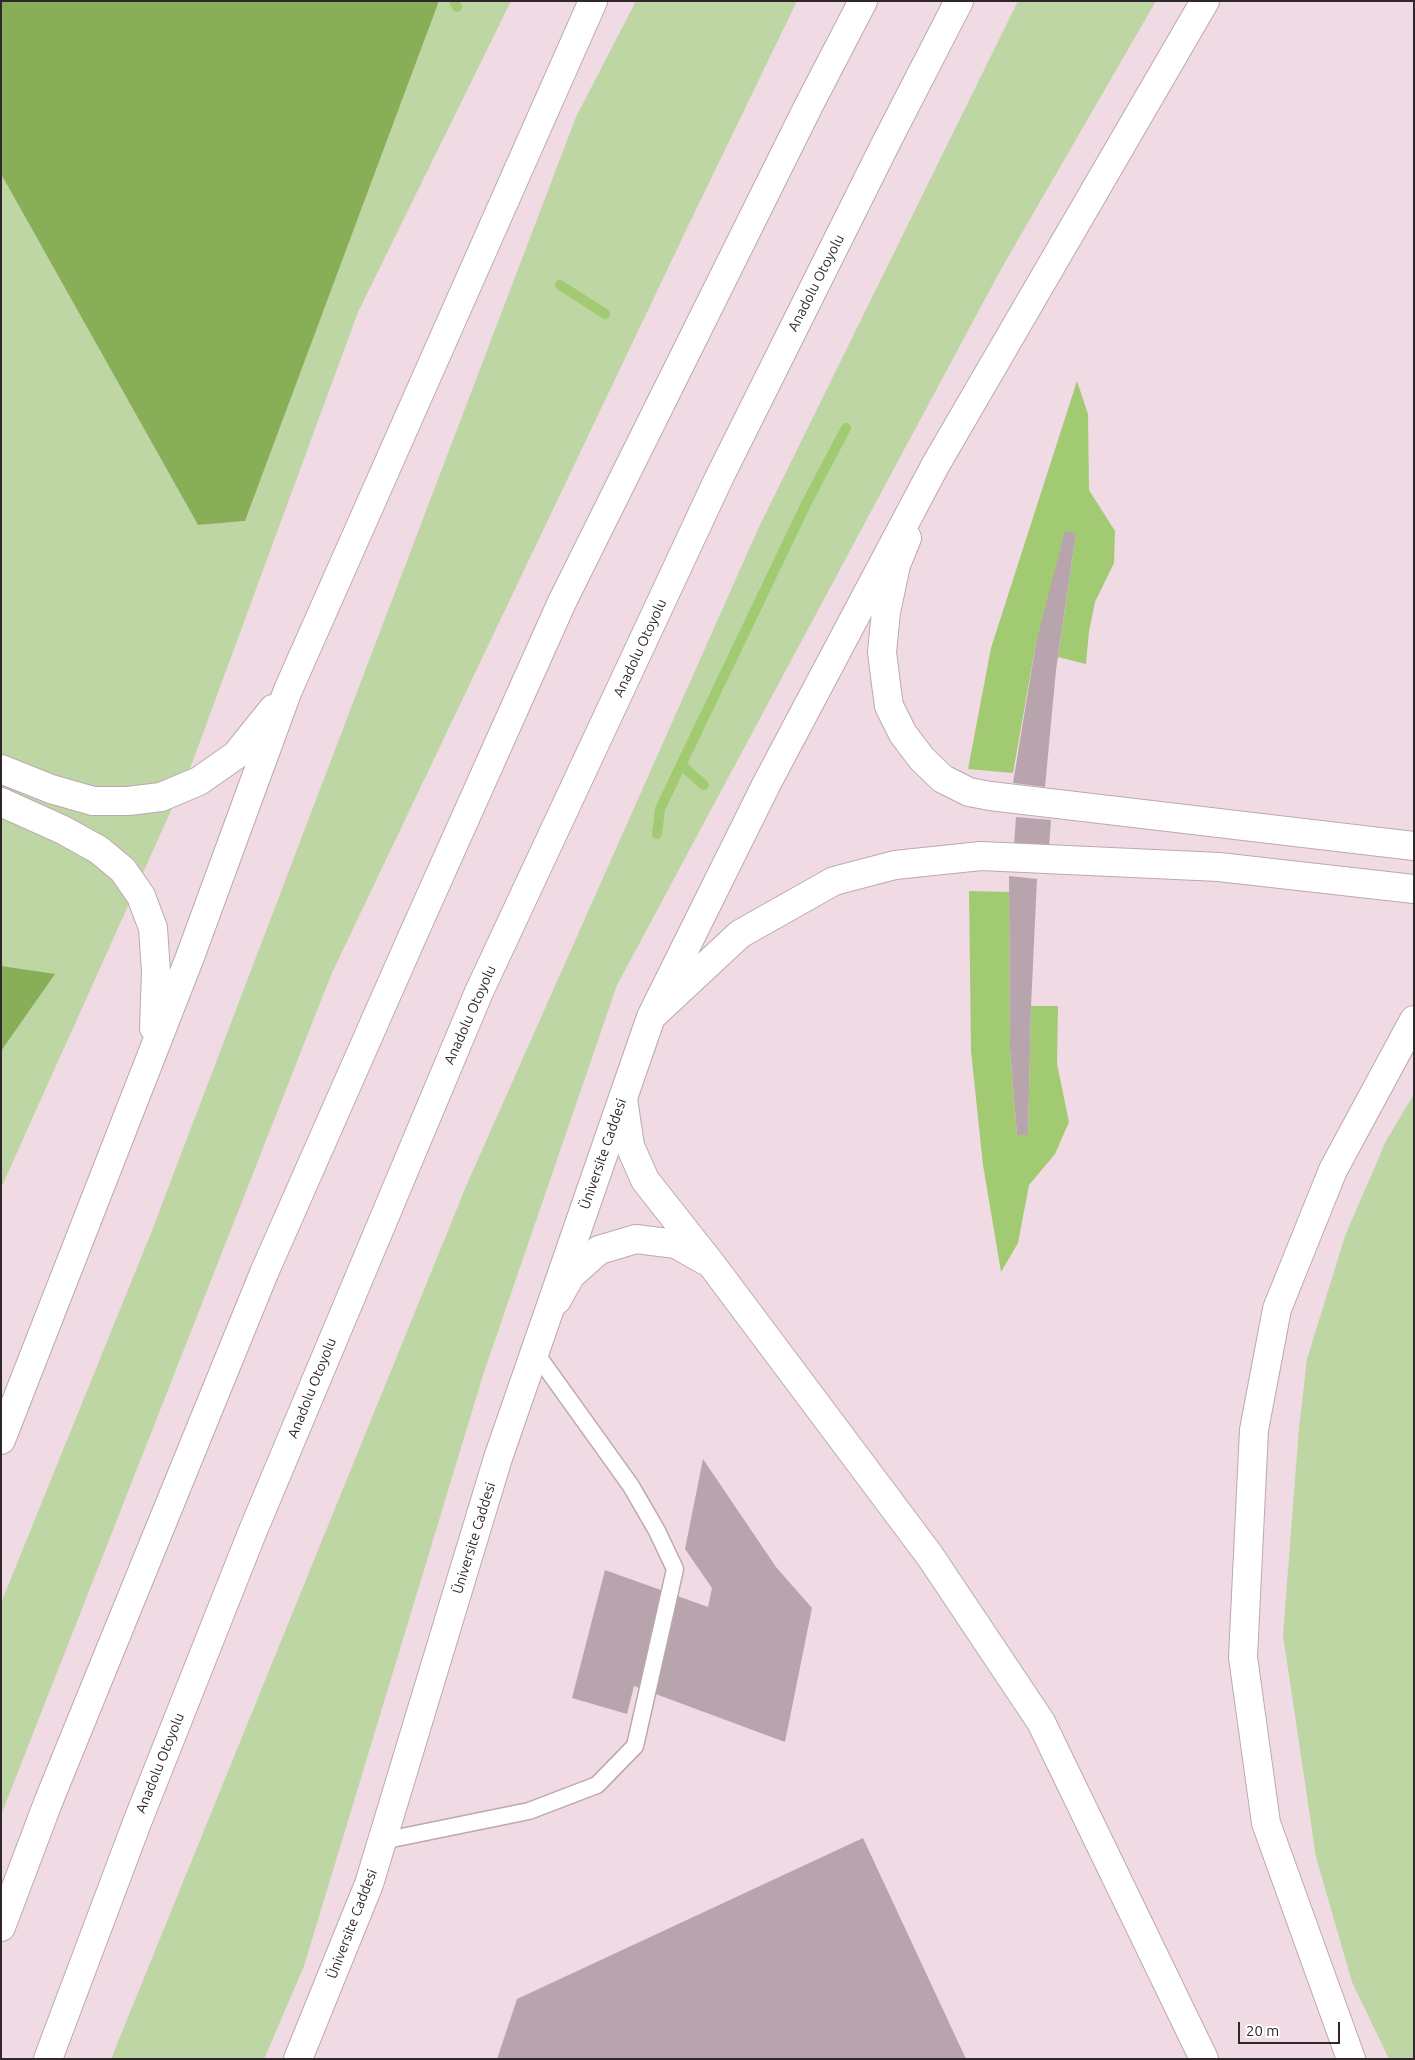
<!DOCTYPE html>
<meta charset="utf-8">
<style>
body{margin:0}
#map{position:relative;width:1415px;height:2060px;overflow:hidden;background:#f0dae4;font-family:Ubuntu,sans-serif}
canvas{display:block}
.frame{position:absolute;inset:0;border:2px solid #2f272b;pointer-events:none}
.scale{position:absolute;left:1238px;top:2022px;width:102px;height:22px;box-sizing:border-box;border:2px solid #2f272b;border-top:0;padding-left:6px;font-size:15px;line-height:18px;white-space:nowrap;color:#2f272b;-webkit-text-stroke:4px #fff;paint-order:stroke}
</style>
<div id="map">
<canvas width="1415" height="2060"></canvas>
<div class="frame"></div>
<div class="scale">20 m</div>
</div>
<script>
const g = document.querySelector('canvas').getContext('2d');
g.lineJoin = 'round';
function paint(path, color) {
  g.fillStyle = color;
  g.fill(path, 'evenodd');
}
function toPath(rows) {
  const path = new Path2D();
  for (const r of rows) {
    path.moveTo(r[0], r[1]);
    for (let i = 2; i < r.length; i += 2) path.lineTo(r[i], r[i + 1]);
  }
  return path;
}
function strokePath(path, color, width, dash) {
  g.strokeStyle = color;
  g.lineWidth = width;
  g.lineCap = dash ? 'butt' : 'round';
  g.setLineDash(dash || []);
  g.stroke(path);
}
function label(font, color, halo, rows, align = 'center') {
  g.font = font + ' Ubuntu,sans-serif';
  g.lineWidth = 4;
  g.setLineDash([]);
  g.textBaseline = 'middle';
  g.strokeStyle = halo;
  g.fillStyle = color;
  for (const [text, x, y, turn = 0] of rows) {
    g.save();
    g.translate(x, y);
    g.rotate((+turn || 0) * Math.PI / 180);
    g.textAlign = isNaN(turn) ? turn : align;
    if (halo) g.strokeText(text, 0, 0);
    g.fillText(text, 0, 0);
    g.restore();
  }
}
paint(toPath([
 [439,1,511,1,358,312,191,766,1,1188,1,174,198,525,245,521],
 [636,1,797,1,690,222,331,975,1,1815,1,1603,151,1233,576,117],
 [1018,1,1156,1,1000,271,617,985,483,1375,304,1966,264,2059,111,2059,467,1184,758,529],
 [1414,1094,1414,2059,1389,2059,1352,1982,1316,1857,1283,1635,1299,1428,1307,1359,1345,1236,1386,1141]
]), '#bdd6a3');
paint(toPath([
 [1,1,439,1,245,521,198,525,1,174],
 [1,966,55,974,1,1051]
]), '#88ae57');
paint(toPath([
 [1077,381,1088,414,1089,490,1115,531,1114,563,1095,602,1089,631,1086,664,1058,657,1076,533,1036,643,1013,773,968,769,991,648],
 [969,891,1009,892,1010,1050,1017,1135,1028,1135,1031,1006,1058,1006,1057,1064,1069,1122,1055,1154,1029,1185,1018,1243,1001,1272,983,1165,971,1051]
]), '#a2ca72');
strokePath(toPath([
 [454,1,457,7],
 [560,285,605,314],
 [681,765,704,785],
 [657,834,660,809,807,502,846,428]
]), '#a2ca72', 10);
paint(toPath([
 [1065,531,1076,533,1056,670,1045,787,1013,783,1036,643],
 [1016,817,1051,820,1049,847,1014,845],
 [1009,876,1037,879,1031,1006,1028,1135,1017,1135,1010,1050],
 [703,1459,776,1567,812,1608,785,1742,634,1686,627,1714,572,1698,605,1570,708,1607,712,1588,685,1549],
 [863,1838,966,2059,497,2059,517,1999]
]), '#b8a4ad');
const lane = toPath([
 [382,1841,529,1811,597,1785,635,1746,675,1569,657,1531,631,1486,535,1352]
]);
const street = toPath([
 [907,538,896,565,886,612,882,652,886,684,889,706,903,734,922,759,943,779,969,792,990,796,1414,846],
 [652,1016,740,934,834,881,895,865,981,856,1219,867,1414,889],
 [1351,2059,1266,1823,1243,1657,1254,1430,1277,1309,1333,1170,1414,1020]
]);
const secondary = toPath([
 [623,1099,630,1146,645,1180,712,1265,930,1556,1041,1722,1204,2059],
 [557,1300,571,1275,599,1250,636,1239,676,1244,704,1260]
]);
const primary = toPath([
 [1,769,51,789,93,801,128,801,161,797,199,781,236,755,273,709],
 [1,802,63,830,99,850,123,870,141,896,153,928,156,972,154,1028],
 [1,1440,190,957,288,690,593,1],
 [298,2059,369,1884,498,1458,651,1017,767,783,936,464,1205,1]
]);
const highway = toPath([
 [1,1927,49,1800,264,1273,413,935,562,602,809,105,863,1],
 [48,2059,138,1820,252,1533,479,992,719,478,887,141,959,1]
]);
strokePath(lane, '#bda8b1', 19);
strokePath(street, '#bda8b1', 30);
strokePath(secondary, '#bda8b1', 30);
strokePath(primary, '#bda8b1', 30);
strokePath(highway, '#bda8b1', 30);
strokePath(lane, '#fff', 16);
strokePath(street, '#fff', 28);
strokePath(secondary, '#fff', 28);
strokePath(primary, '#fff', 28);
strokePath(highway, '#fff', 28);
label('14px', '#2f272b', '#fff', [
 ["Anadolu Otoyolu",816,283,-63],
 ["Anadolu Otoyolu",640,648,-65],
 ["Anadolu Otoyolu",470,1015,-66],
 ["Üniversite Caddesi",603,1154,-71],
 ["Anadolu Otoyolu",312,1388,-68],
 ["Üniversite Caddesi",474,1538,-73],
 ["Anadolu Otoyolu",160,1763,-68],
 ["Üniversite Caddesi",352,1924,-69]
]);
</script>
